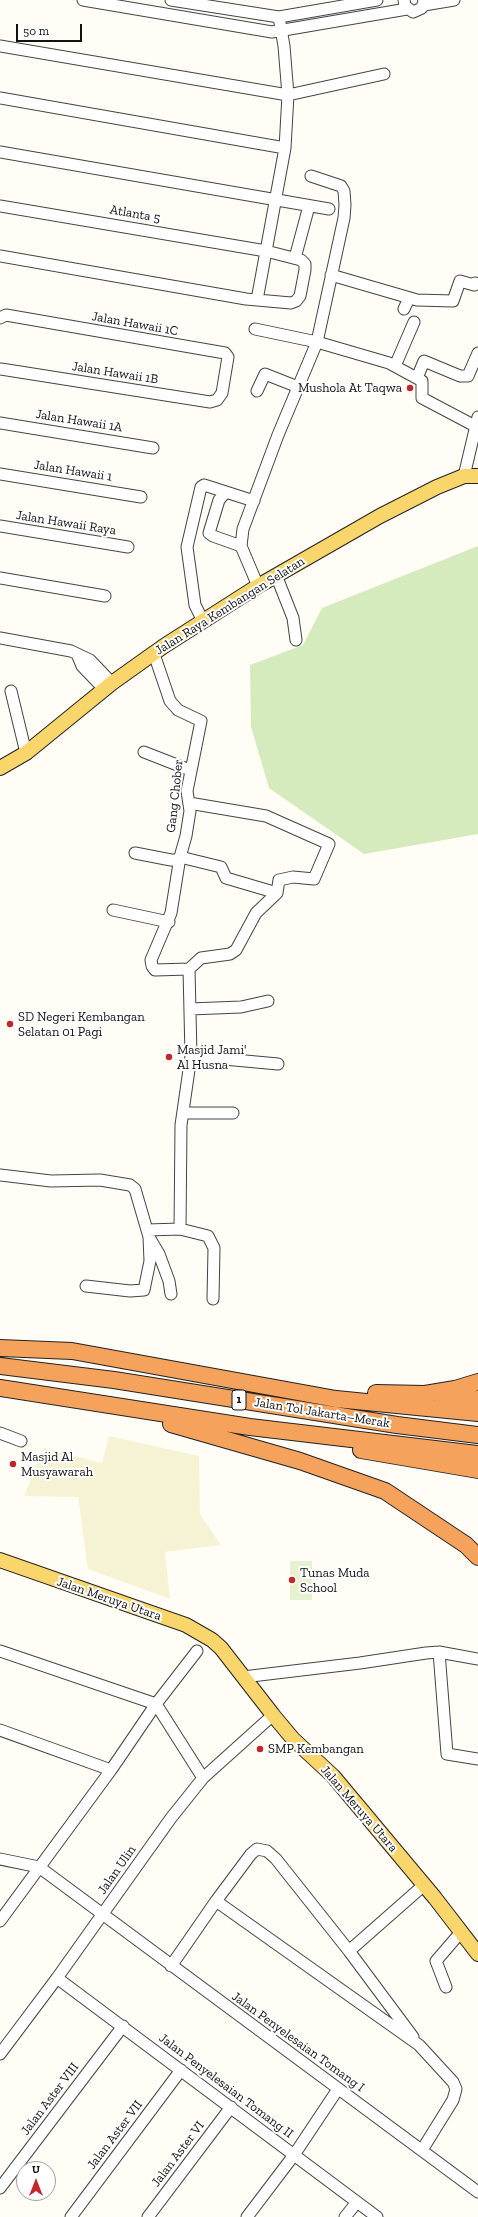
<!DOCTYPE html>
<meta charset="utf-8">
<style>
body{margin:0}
#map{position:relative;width:478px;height:2217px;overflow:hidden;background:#fffdf5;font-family:"Zilla Slab",serif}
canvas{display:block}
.north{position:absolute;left:16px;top:2161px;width:40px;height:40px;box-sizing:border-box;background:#fff;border:1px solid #a0a0a0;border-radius:50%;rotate:0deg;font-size:11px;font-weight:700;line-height:16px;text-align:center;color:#111}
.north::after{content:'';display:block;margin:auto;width:14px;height:18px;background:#c4262e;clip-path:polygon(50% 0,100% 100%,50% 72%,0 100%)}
.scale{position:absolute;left:16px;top:24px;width:66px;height:18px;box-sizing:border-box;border:2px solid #111;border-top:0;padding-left:5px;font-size:12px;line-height:14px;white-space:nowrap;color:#111;-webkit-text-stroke:3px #fff;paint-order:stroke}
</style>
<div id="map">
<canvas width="478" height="2217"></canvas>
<div class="north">U</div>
<div class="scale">50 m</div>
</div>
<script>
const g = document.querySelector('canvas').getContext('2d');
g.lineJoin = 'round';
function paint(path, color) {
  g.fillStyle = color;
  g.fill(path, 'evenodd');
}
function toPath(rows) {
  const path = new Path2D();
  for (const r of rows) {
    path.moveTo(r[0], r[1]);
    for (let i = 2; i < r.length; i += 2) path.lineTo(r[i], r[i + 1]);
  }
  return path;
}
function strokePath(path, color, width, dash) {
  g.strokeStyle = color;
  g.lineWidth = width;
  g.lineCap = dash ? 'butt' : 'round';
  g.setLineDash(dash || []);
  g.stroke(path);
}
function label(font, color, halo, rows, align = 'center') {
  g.font = font + ' "Zilla Slab",serif';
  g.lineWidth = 4;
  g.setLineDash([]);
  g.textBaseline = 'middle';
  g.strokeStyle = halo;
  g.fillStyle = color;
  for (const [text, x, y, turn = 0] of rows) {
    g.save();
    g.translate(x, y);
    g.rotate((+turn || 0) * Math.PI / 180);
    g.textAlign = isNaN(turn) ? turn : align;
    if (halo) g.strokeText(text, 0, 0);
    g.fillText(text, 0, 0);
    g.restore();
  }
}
paint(toPath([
 [109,1436,199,1456,200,1514,221,1545,165,1552,170,1599,88,1569,78,1497,24,1496,44,1448,102,1463]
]), '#f6f3d4');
paint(toPath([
 [478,546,478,834,364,854,269,788,251,727,250,665,303,645,322,608]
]), '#d5ebbd');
paint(toPath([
 [290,1561,312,1561,312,1600,290,1600]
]), '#e6f2cf');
const minor = toPath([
 [83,0,272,32,407,9],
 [171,0,279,17,377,0],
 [404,0,405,6,413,12,422,8,424,0],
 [424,5,454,0],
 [0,46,288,95,384,74],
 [0,98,285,148],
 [0,152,329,209],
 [0,206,266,251,301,260,305,264,305,270,300,296,296,301,291,303,246,299,0,256],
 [295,258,309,206],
 [331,275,417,300,453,301,460,281,474,285,475,283,478,284],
 [257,300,285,148,288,95,284,46,279,17],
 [404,309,409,298],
 [0,318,6,315,225,353,228,357,222,393,217,400,210,402,1,369],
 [255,329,317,342,389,363,422,381,422,398,475,426],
 [395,366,414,322],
 [417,378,424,361,460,376,468,376,478,353],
 [257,391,265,374,298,387],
 [0,423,153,448],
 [0,474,141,497],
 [464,476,478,417],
 [226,492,219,500,209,533,213,536,241,546],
 [0,526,128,547],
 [276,575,293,618,296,640],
 [0,578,105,596],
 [258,586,241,546,243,529,278,435,317,342,344,218,345,205,344,191,341,186,311,176],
 [203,621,195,605,187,547,201,487,204,485,254,501],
 [0,638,71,651,90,660,112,683],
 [77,654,82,666,104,689],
 [154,654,170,701,178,710,201,721,187,791,190,811,186,836,180,857,171,913,151,960,152,966,155,970,189,969],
 [11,691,26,753],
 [144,752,190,770],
 [135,853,171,860,179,860],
 [180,857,221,867,226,878,277,893],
 [113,910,169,922],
 [189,969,201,958,230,954,236,950,256,913,277,893,279,880,293,877,314,879,329,844,266,816,189,803],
 [190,1009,241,1007,268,1001],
 [191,1056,278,1064],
 [183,1113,233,1113],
 [0,1175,51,1181,100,1180,130,1185,135,1189,149,1237,150,1261,144,1290,130,1291,86,1286],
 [180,1229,181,1125,191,1056,189,969],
 [147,1230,180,1229,208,1236,214,1248,213,1299],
 [149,1237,159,1254,169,1281,171,1294],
 [0,1433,21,1441],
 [0,1651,156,1704,203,1778],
 [439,1652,447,1754,478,1759],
 [243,1677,360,1663,426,1653,439,1652,478,1659],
 [0,1730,111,1770],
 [0,1859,39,1867,478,2192],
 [216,1901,251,1854,257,1849,267,1851,276,1859,349,1951,413,2037],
 [0,1921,111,1770,156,1704,197,1651],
 [349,1951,424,1885],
 [171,1966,216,1901,419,2045,453,2082,456,2089,453,2100,422,2150],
 [57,1978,377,2217],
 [446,1987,436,1961,461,1932],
 [0,2054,57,1978,171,1818,203,1778,273,1715],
 [0,2188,123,2026],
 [71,2217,181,2070],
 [148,2217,231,2107],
 [247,2217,294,2155,338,2089],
 [345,2217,357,2202]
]);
const major = toPath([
 [0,768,26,753,112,683,164,646,258,586,380,516,437,487,464,476,478,476],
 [0,1560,186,1625,212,1640,221,1648,273,1715,293,1739,333,1776,435,1898,478,1954]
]);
const highway = toPath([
 [0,1348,72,1351,336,1399,478,1413],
 [0,1366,114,1380,397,1425,478,1435],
 [0,1388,250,1427,478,1454],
 [376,1393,425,1394,455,1389,478,1382],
 [442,1405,478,1399],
 [171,1424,300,1461,385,1491,466,1545,478,1557],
 [361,1450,478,1470]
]);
strokePath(minor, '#444', 13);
strokePath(major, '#222', 16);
strokePath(highway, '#222', 18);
strokePath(minor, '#fff', 11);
strokePath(major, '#f9d66b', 14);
strokePath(highway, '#f5a25d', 16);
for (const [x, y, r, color] of [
 [410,388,4,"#c4262e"],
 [10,1024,4,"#c4262e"],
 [169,1057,4,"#c4262e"],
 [13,1464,4,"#c4262e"],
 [292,1580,4,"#c4262e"],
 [260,1749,4,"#c4262e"]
]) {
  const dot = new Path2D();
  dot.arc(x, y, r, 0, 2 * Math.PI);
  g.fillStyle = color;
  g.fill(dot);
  strokePath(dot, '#fff', 1.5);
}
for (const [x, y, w] of [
 [239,1400,14]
]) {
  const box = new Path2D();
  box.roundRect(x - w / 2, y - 10, w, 20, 3);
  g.fillStyle = '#fff';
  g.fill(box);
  strokePath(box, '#111', 1);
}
label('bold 12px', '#111', null, [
 ["1",239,1400]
]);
label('13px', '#111', '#fff', [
 ["Atlanta 5",135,214,10],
 ["Jalan Hawaii 1C",135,324,10],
 ["Jalan Hawaii 1B",115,373,9],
 ["Jalan Hawaii 1A",79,421,9],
 ["Jalan Hawaii 1",73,471,9],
 ["Jalan Hawaii Raya",66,523,9],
 ["Jalan Raya Kembangan Selatan",230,606,-32],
 ["Gang Chober",175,796,-84],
 ["Jalan Tol Jakarta–Merak",322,1413,9],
 ["Jalan Meruya Utara",109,1599,19],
 ["Jalan Meruya Utara",359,1809,49],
 ["Jalan Ulin",117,1870,-55],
 ["Jalan Penyelesaian Tomang I",298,2042,36],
 ["Jalan Penyelesaian Tomang II",226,2086,37],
 ["Jalan Aster VIII",50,2099,-53],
 ["Jalan Aster VII",115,2135,-53],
 ["Jalan Aster VI",178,2154,-53]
]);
label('13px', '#111', '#fff', [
 ["Mushola At Taqwa",402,388,"right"],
 ["SD Negeri Kembangan",18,1017],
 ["Selatan 01 Pagi",18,1032],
 ["Masjid Jami'",177,1050],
 ["Al Husna",177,1065],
 ["Masjid Al",21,1457],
 ["Musyawarah",21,1472],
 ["Tunas Muda",300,1573],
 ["School",300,1588],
 ["SMP Kembangan",268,1749]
], 'left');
</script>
